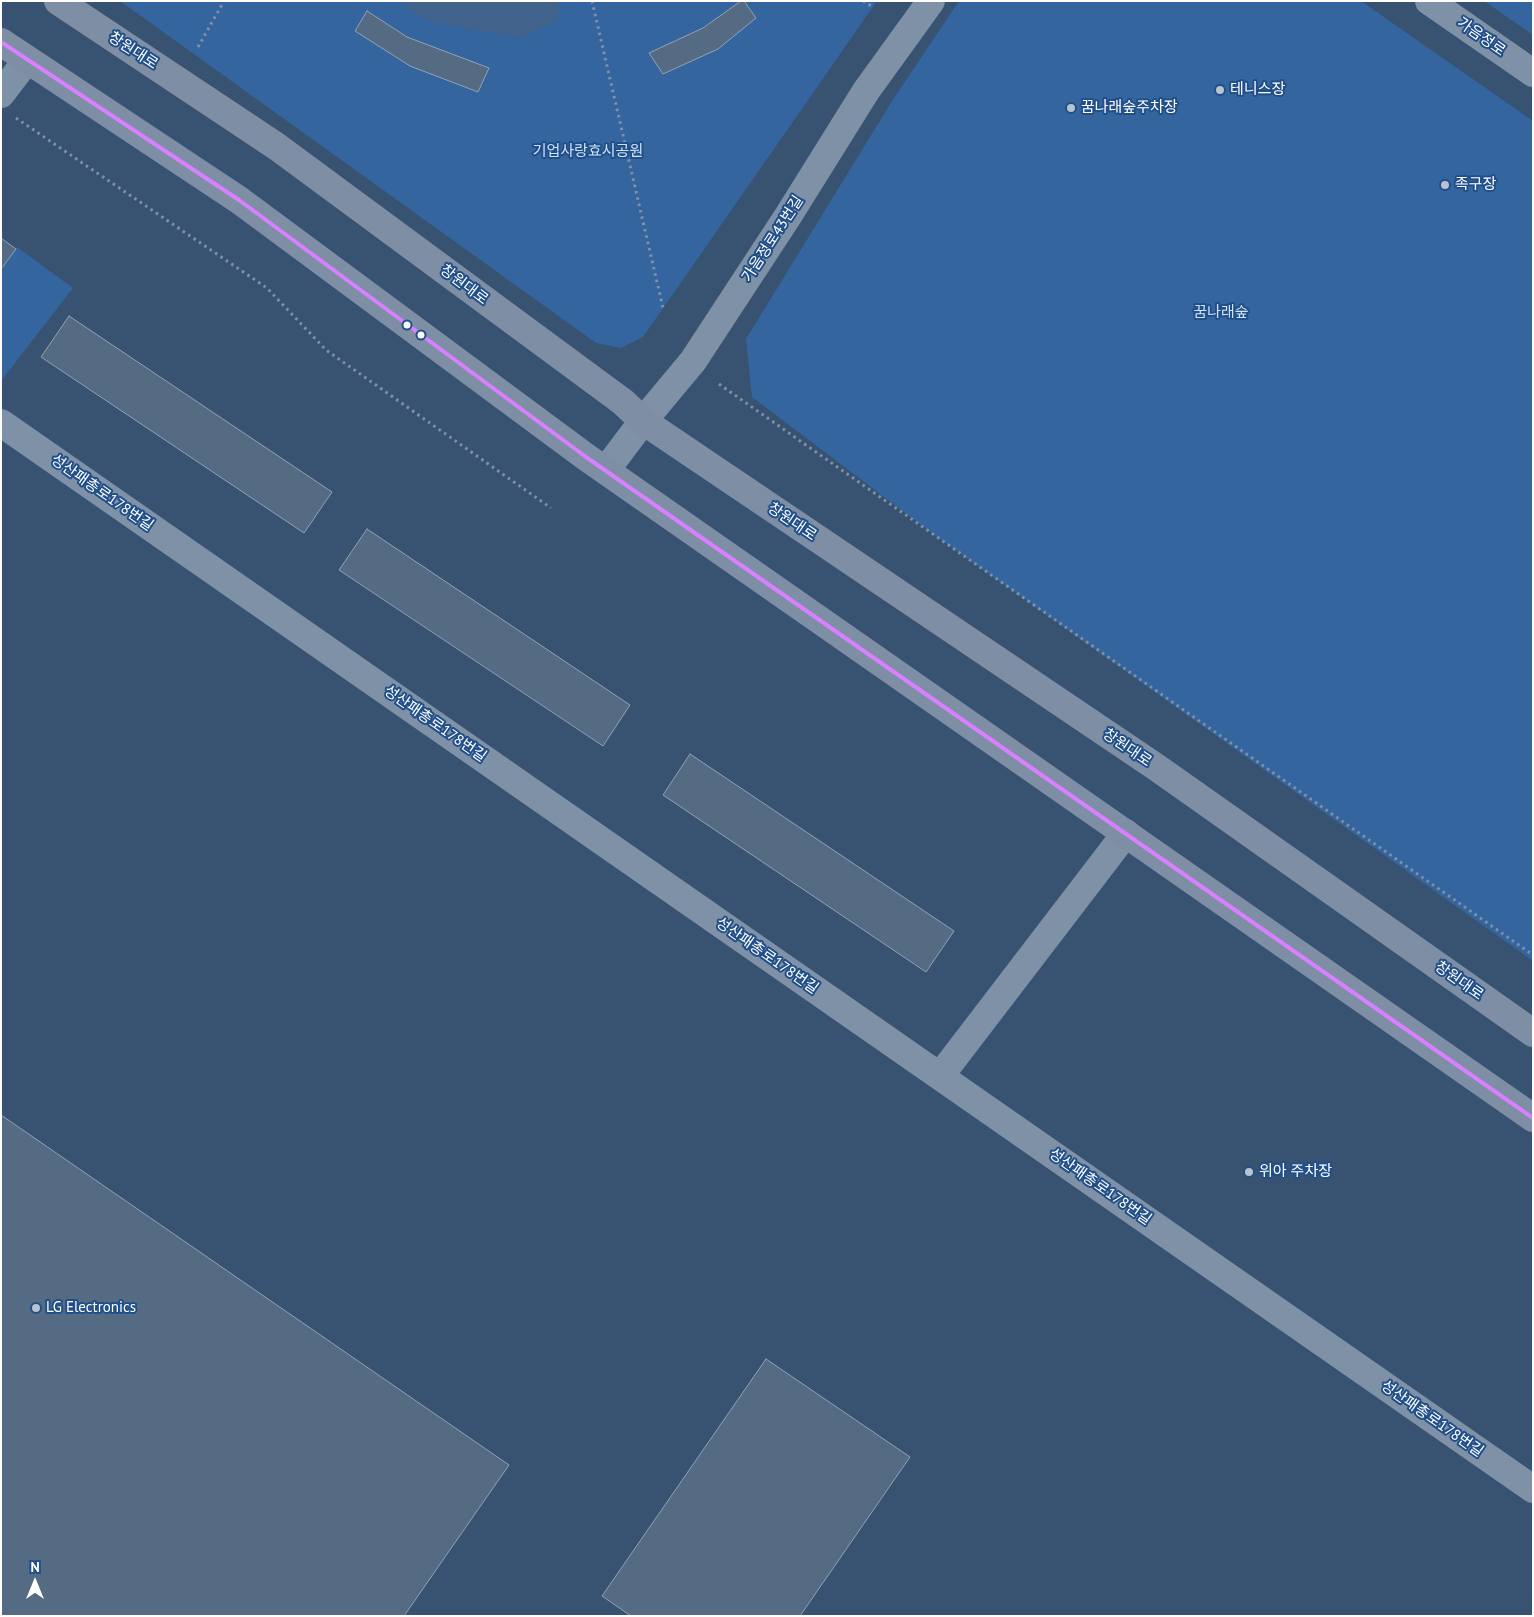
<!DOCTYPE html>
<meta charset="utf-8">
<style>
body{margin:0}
#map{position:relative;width:1534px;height:1617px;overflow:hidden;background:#385271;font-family:"PT Sans",sans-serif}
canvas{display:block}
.frame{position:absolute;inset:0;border:2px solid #fff;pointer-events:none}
.north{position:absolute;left:10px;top:1557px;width:50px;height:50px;-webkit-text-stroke:4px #204f89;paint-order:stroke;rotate:0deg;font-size:14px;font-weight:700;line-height:20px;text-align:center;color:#fff}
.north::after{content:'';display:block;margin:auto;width:18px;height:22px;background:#fff;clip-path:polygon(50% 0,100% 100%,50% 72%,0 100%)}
</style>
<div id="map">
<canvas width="1534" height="1617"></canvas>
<div class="frame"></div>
<div class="north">N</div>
</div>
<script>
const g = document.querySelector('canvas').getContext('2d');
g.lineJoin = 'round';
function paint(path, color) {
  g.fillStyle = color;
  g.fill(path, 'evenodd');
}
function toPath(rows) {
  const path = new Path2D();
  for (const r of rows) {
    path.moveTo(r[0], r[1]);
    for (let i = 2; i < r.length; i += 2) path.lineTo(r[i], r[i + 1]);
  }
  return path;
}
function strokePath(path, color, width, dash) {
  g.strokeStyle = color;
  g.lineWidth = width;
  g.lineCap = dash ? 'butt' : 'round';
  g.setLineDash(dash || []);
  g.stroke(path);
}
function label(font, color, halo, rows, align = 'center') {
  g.font = font + ' "PT Sans","Noto Sans KR",sans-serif';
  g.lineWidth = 4;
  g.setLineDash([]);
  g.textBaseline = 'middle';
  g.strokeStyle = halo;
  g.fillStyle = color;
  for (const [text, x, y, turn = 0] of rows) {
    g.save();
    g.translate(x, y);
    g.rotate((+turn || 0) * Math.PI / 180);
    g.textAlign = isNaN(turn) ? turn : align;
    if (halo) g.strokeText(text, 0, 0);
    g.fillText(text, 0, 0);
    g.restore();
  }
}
paint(toPath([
 [120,1,877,1,643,337,621,348,596,343],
 [959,1,1361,1,1533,121,1533,961,937,537,752,397,746,339,892,101],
 [1484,1,1533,1,1533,35],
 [17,247,73,288,1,381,1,269]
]), '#34659f');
paint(toPath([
 [403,1,559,1,558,19,522,38,433,22,410,10]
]), '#42638c');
const building = toPath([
 [741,1,744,1,756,18,718,49,663,74,649,53,703,28,741,1],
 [367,11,407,37,489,68,478,92,410,66,355,31,367,11],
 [1,238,16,249,1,269,1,238],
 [69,316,332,492,304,533,41,357,69,316],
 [367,529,630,705,603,746,339,570,367,529],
 [690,754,954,931,926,972,663,795,690,754],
 [1,1115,509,1465,404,1616,1,1616,1,1115],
 [766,1359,910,1457,800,1616,631,1616,602,1596,766,1359]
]);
paint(building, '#556a83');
strokePath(building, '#92a2b4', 1);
strokePath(toPath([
 [592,1,663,308],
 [863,1,873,7],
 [198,47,224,1],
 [16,118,267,288,326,350,551,508],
 [719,384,1533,955]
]), '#7f91a6', 3, [2.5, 4]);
strokePath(toPath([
 [1429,1,1533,73],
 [1,94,27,60],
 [1,423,1533,1489],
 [606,470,643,421,693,361,788,216,866,91,931,1],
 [940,1076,1126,833]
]), '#7f91a6', 28);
strokePath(toPath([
 [58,1,276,146,623,402,643,421,1156,767,1533,1033],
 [1,42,239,200,586,457,1533,1118]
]), '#7e8ea4', 28);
strokePath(toPath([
 [1,42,239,200,586,457,1533,1118]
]), '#d880ff', 4);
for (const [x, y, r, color] of [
 [1220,90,5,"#b9c2cd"],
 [1071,108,5,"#b9c2cd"],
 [1445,185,5,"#b9c2cd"],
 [407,325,4.5,"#fff"],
 [421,335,4.5,"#fff"],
 [1249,1172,5,"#b9c2cd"],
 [36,1308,5,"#b9c2cd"]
]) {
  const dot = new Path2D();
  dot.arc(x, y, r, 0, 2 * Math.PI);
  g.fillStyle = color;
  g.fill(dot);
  strokePath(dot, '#204f89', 2);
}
label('15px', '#fff', '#204f89', [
 ["가음정로",1481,37,35],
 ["창원대로",133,51,33],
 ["가음정로43번길",773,239,-57],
 ["창원대로",464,285,37],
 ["성산패총로178번길",102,493,35],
 ["창원대로",792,522,34],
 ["성산패총로178번길",435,724,35],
 ["창원대로",1127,748,34],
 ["성산패총로178번길",767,956,35],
 ["창원대로",1459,981,35],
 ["성산패총로178번길",1100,1187,35],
 ["성산패총로178번길",1432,1419,35]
]);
label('15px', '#fff', '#204f89', [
 ["테니스장",1230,90],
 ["꿈나래숲주차장",1081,108],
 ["족구장",1455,185],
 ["위아 주차장",1259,1172],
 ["LG Electronics",46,1308]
], 'left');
label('15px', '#cfe2f8', '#204f89', [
 ["기업사랑효시공원",588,152],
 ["꿈나래숲",1221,313]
]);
</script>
